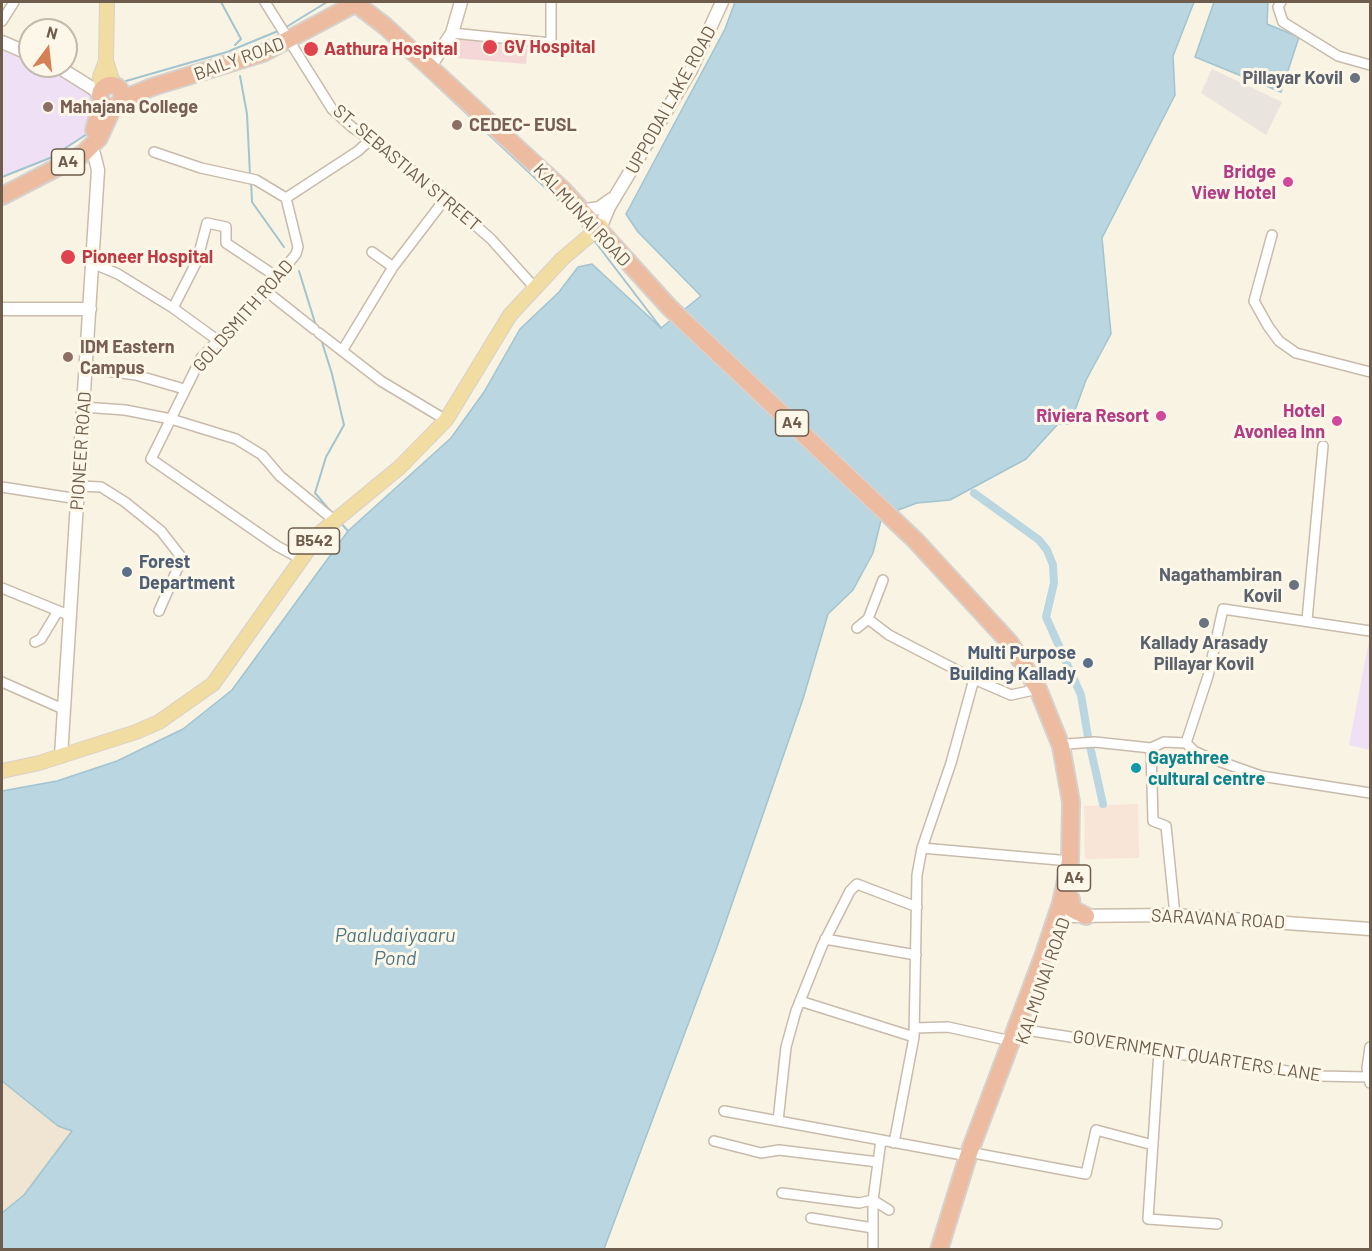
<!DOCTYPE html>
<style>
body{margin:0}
#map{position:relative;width:1372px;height:1251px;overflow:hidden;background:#f9f3e3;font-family:Barlow,sans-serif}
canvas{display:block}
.frame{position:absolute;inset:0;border:3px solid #6e5c4c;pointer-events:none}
.north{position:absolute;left:18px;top:18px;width:60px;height:60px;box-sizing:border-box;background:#fcf7e8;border:2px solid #c3b9aa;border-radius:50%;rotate:15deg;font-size:16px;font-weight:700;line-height:24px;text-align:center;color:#6e5c4c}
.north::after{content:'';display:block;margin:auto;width:21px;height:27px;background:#d68055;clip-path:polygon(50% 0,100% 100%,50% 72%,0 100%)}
</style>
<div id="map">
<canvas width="1372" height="1251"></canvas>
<div class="frame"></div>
<div class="north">N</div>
</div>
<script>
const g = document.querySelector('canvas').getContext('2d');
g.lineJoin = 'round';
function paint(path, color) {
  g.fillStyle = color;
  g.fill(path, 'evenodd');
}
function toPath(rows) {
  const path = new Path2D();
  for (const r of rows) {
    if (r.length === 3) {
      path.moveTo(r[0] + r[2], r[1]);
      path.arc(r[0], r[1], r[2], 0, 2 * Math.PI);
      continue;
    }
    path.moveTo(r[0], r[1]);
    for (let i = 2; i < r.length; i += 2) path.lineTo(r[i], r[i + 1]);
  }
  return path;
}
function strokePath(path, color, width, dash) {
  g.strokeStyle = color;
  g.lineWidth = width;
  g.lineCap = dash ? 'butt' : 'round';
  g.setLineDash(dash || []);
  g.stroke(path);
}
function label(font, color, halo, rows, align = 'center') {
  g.font = font + ' Barlow,sans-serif';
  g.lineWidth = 6;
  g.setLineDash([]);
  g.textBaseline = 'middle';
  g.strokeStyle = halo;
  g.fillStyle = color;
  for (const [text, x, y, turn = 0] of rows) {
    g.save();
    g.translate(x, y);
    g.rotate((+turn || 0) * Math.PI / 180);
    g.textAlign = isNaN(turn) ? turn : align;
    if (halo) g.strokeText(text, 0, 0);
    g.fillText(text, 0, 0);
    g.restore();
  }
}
paint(toPath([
 [2,1081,58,1126,72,1131,24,1195,2,1213]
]), '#f0e5d2');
paint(toPath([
 [1138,804,1139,858,1085,859,1084,806]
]), '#f8e5d7');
paint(toPath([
 [1212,69,1282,102,1266,135,1201,93]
]), '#e9e4dd');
paint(toPath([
 [2,45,30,60,30,66,42,66,89,91,94,101,89,133,86,136,50,159,5,177,2,170],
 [1370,635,1370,750,1349,745]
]), '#efe0f5');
paint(toPath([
 [454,35,528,42,526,64,455,58,452,53]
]), '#f6d7d7');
const water = toPath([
 [735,2,1194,2,1173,56,1175,95,1102,238,1111,334,1086,380,1070,424,1058,424,1026,459,950,500,917,503,882,516,873,553,853,590,828,614,803,699,717,947,604,1249,2,1250,2,1213,24,1195,72,1131,58,1126,2,1081,2,791,57,781,117,761,183,729,232,690,348,531,451,438,484,392,520,329,559,292,578,267,592,264,661,328,701,296,638,232,626,214,725,29,735,2],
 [1214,2,1268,2,1267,24,1299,37,1281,92,1195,57,1214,2]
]);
paint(water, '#bad6e0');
strokePath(water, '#a1c4d0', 1.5);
strokePath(toPath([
 [221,2,241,39,235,45],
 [283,29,327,2],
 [240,76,247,114,250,175],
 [126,81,227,52,278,31],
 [433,82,570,211,586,230],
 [89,92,94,103],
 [2,177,50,158,87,134],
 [251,181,252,202,284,247],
 [593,239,661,328],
 [299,271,316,326],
 [321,339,332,374,344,425,326,457,315,493,332,513],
 [340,522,348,531]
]), '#a1c4d0', 2);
strokePath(toPath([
 [974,493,1039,540,1047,550,1053,565,1054,583,1046,617,1081,695,1088,737],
 [1090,746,1103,804]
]), '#bad6e0', 8);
const street = toPath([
 [265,2,332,109,353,128,396,156,445,199,491,239,535,288],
 [1281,2,1278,7,1283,22,1338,56,1370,65],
 [2,21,14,2],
 [452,33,551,43,551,2],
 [154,152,201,168,256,180,286,198],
 [1272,235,1254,301,1268,326,1279,341,1296,353,1370,372],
 [372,252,393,267],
 [92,263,118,274,173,308,220,342],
 [266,291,314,329],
 [173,308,197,261,207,223,226,227,226,243,277,277],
 [319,333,381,381,446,420],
 [342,351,393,267,445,199],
 [86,368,136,375,184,389],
 [83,407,125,410,171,419,236,439,262,455,280,476,335,521],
 [79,486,101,487,125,502,161,531,182,558,159,611],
 [2,487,78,499],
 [301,559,277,546,151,459,201,358,266,291,296,254,298,247,286,198,358,151,372,138],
 [2,588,71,616],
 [868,619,883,580],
 [1307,620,1323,446],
 [857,628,868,619,889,635,974,679],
 [35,642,41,639,58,611],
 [2,682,63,709],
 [1186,743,1194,751,1207,757,1261,776,1370,793],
 [1067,744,1095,742,1151,748,1164,742,1186,743,1208,676,1223,609,1370,631],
 [1151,748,1153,821,1166,826,1175,915],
 [922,848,1070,861],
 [825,939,916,955],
 [800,1001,914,1037],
 [914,1028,948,1027,1011,1041],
 [1026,1030,1319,1076,1368,1077],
 [1370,1047,1367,1068,1370,1083],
 [1159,1051,1148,1219,1217,1224],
 [724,1111,968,1156],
 [778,1121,786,1047,796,1011,822,946,850,891,857,884,917,907],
 [714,1141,761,1153,779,1150,878,1162],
 [894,1143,914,1037,917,875,922,848,951,763,974,679,1011,695,1038,689],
 [979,1154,1086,1174,1096,1130,1153,1145],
 [782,1193,859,1203,873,1200,889,1210],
 [811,1218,873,1228],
 [873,1250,873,1200,881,1140]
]);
const secondary = toPath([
 [2,42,30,54],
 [435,59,452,33,461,2],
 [57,66,100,93],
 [587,210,599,208,612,199],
 [601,226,609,207,691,70,722,2],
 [2,309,90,309],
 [61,756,98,170,92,146],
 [1066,916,1175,915,1370,929]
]);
const primary = toPath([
 [106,61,114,86],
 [103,89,100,77,106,61,107,2],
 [2,771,39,763,136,732,159,722,213,684,320,533,400,467,446,420,510,315,562,259,601,226]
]);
const highway = toPath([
 [359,6,385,26,563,190,669,307,915,540,1010,643,1038,689,1061,746,1071,802,1070,861,1061,903,1044,954,968,1156,939,1250],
 [111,96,11],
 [121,100,152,87,263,53,351,6],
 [94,130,102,102],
 [2,196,83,154,99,138,113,107],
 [1071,899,1072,909,1086,916]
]);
strokePath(street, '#c8bbab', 12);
strokePath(secondary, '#cbbca9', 15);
strokePath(primary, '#d6d1cd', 16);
strokePath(highway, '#d6d1cd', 20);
strokePath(street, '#fff', 9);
strokePath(secondary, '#fff', 12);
strokePath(primary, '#f1dca2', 14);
strokePath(highway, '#edbca0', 16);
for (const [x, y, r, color] of [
 [490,47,8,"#e0444e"],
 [311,49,8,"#e0444e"],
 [1355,78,6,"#6b7280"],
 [48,107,6,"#8d6e63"],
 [457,125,6,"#8d6e63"],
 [1288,182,6,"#d1479c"],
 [68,257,8,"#e0444e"],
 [68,357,6,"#8d6e63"],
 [1161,416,6,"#d1479c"],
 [1337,421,6,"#d1479c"],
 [127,572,6,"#5c6f8a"],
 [1294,585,6,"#6b7280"],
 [1204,623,6,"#6b7280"],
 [1088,663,6,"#5c6f8a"],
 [1136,768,6,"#0f9aa8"]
]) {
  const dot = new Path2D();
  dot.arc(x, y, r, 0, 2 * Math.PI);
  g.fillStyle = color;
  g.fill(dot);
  strokePath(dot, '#fcf7e8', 2);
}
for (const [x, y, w] of [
 [68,162,33],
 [792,423,33],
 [314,541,51],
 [1074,878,33]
]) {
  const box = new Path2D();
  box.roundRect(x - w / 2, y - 13, w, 26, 4.5);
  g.fillStyle = '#fcf7e8';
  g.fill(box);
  strokePath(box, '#6e5c4c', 1.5);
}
label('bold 16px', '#6e5c4c', null, [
 ["A4",68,162],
 ["A4",792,423],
 ["B542",314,541],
 ["A4",1074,878]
]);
label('bold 18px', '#be3a42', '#fcf7e8', [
 ["GV Hospital",504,47],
 ["Aathura Hospital",324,49],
 ["Pioneer Hospital",82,257]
], 'left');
label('18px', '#6e5c4c', '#fcf7e8', [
 ["BAILY ROAD",239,59,-20],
 ["UPPODAI LAKE ROAD",671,100,-61],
 ["ST. SEBASTIAN STREET",407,168,40],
 ["KALMUNAI ROAD",582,215,47],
 ["GOLDSMITH ROAD",243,316,-49],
 ["PIONEER ROAD",81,451,-86],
 ["SARAVANA ROAD",1218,919,3],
 ["KALMUNAI ROAD",1043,981,-71],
 ["GOVERNMENT QUARTERS LANE",1197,1056,9]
]);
label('bold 18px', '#5b616d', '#fcf7e8', [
 ["Pillayar Kovil",1343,78],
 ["Nagathambiran",1282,575],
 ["Kovil",1282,596],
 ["Kallady Arasady",1204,643,"center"],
 ["Pillayar Kovil",1204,664,"center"]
], 'right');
label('bold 18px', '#785e54', '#fcf7e8', [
 ["Mahajana College",60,107],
 ["CEDEC- EUSL",469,125],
 ["IDM Eastern",80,347],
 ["Campus",80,368]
], 'left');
label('bold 18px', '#b23c85', '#fcf7e8', [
 ["Bridge",1276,172],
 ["View Hotel",1276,193],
 ["Hotel",1325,411],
 ["Avonlea Inn",1325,432],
 ["Riviera Resort",1149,416]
], 'right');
label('bold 18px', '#4e5e75', '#fcf7e8', [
 ["Forest",139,562],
 ["Department",139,583],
 ["Multi Purpose",1076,653,"right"],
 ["Building Kallady",1076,674,"right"]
], 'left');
label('bold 18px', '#0d838f', '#fcf7e8', [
 ["Gayathree",1148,758],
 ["cultural centre",1148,779]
], 'left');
label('italic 20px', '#4c7685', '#fcf7e8', [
 ["Paaludaiyaaru",395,935],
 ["Pond",395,958]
]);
</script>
